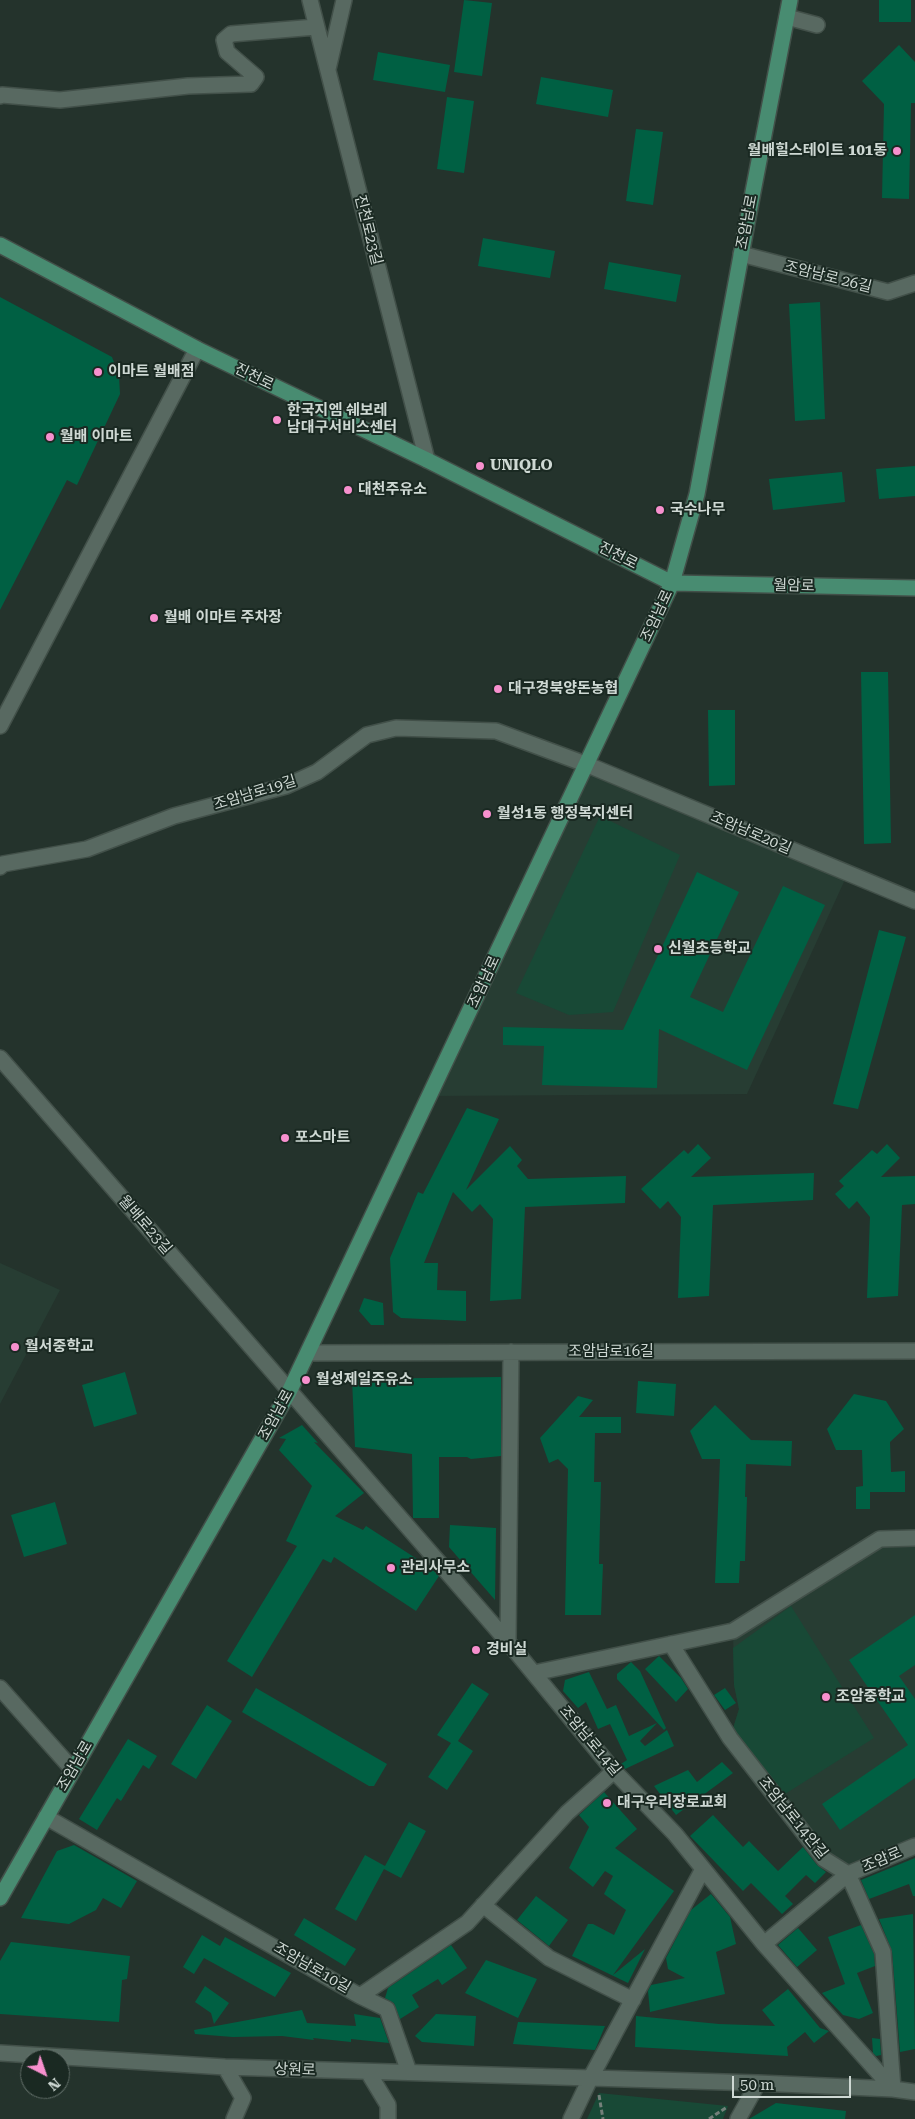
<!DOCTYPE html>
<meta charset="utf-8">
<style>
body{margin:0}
#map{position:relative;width:915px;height:2119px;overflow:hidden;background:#24332c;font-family:"Roboto Serif",serif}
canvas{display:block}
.north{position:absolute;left:20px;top:2049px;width:50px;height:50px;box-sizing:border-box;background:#1a2922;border:1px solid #626f69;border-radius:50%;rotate:139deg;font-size:14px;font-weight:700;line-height:20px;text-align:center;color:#ced8d3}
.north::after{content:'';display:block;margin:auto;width:18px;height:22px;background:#f790ce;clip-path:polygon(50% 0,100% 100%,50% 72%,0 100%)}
.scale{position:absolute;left:732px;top:2076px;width:119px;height:22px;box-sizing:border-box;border:2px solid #ced8d3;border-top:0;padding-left:6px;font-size:15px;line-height:18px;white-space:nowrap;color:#ced8d3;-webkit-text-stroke:4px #1a2922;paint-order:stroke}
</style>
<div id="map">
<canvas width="915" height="2119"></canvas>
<div class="north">N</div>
<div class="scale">50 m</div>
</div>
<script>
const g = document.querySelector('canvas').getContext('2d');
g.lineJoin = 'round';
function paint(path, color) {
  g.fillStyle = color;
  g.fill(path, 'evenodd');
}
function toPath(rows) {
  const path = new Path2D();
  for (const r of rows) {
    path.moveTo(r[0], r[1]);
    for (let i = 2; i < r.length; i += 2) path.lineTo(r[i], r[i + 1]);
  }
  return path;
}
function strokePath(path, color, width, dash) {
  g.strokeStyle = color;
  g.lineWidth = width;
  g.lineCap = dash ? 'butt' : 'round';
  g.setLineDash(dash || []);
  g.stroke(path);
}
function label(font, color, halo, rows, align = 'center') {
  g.font = font + ' "Roboto Serif","Noto Sans KR",serif';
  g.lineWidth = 4;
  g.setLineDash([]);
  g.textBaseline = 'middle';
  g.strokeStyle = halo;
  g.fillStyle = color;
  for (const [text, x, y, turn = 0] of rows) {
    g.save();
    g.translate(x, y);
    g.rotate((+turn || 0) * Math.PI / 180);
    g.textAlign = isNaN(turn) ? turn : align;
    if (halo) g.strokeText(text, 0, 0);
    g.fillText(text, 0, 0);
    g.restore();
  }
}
paint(toPath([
 [588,765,848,873,747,1094,430,1096],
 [0,1263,60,1290,0,1404],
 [915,1538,915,1846,848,1874,824,1859,730,1738,739,1709,734,1685,733,1631,880,1539]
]), '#273d33');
paint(toPath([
 [600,816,680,855,613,1012,569,1015,516,993],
 [791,1606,874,1738,777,1799,730,1738,739,1709,734,1685,733,1648],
 [599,2093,728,2106,723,2119,587,2119]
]), '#184936');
paint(toPath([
 [464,0,492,3,482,76,454,72],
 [879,0,911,0,911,22,879,22],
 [899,45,915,62,915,103,911,103,909,199,882,198,884,104,862,81],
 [378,52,450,65,445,92,373,80],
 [541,77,613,90,608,117,536,104],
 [447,97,474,101,464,173,437,169],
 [636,129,663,132,653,205,626,201],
 [483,238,555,251,550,278,478,266],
 [609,262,681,275,676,302,604,289],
 [0,297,112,357,119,376,120,394,77,485,67,480,0,610],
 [820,302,825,419,795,421,789,304],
 [915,466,915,496,879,499,876,469],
 [842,472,845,502,773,510,769,479],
 [861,672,888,672,891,843,864,844],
 [708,710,735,710,735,785,709,786],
 [697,872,739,892,690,997,723,1012,783,886,825,905,747,1070,659,1029,657,1088,542,1085,544,1046,503,1045,503,1027,623,1030],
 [879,930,906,937,858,1109,833,1104],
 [467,1108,499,1119,466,1190,510,1146,522,1160,517,1166,528,1179,626,1176,625,1203,525,1207,521,1299,490,1301,493,1219,480,1204,472,1212,453,1192,424,1263,438,1263,437,1290,466,1291,466,1321,401,1318,393,1312,390,1258,418,1192,423,1194],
 [698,1144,711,1158,691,1177,814,1173,813,1200,713,1205,709,1296,678,1298,681,1217,668,1201,660,1209,641,1189,684,1150,688,1154],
 [887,1144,900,1158,881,1177,915,1176,915,1204,902,1205,898,1296,867,1298,870,1217,857,1201,849,1209,835,1194,844,1186,839,1181,872,1150,877,1154],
 [364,1298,383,1303,384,1325,371,1325,359,1311],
 [125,1372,137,1414,94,1427,82,1385],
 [501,1377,501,1456,471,1459,467,1457,439,1457,439,1518,413,1518,412,1454,355,1447,352,1379],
 [638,1381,676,1384,674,1416,636,1413],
 [854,1394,886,1401,904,1429,890,1442,891,1472,905,1471,905,1492,870,1492,870,1509,856,1509,856,1487,863,1486,862,1450,836,1450,827,1429],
 [578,1396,593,1400,579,1417,621,1417,621,1433,595,1433,594,1482,601,1482,599,1564,603,1564,601,1615,565,1615,568,1469,558,1459,549,1463,540,1438],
 [715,1405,751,1440,792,1441,791,1466,746,1464,745,1497,747,1497,745,1561,740,1561,739,1583,715,1583,720,1459,702,1459,690,1431],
 [302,1425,318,1443,314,1442,364,1493,335,1516,363,1530,366,1526,431,1568,439,1576,416,1611,334,1557,331,1563,323,1559,252,1677,227,1661,297,1546,286,1541,312,1486,279,1450,286,1439,279,1438],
 [55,1502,67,1544,24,1557,11,1515],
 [450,1525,496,1528,495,1600,449,1547],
 [915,1615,915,1665,899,1676,915,1699,915,1778,840,1830,822,1804,908,1745,849,1660],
 [659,1656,681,1678,688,1689,676,1702,645,1669],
 [631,1662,640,1671,666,1728,664,1730,617,1679,617,1674],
 [589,1672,607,1709,616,1705,629,1736,657,1723,640,1741,645,1746,667,1730,674,1746,625,1769,621,1764,627,1760,610,1724,598,1729,586,1702,578,1708,563,1691,565,1680],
 [472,1683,489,1694,458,1741,473,1751,447,1790,428,1777,451,1743,437,1735],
 [256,1688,387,1764,374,1786,369,1786,242,1712],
 [725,1688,736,1703,725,1710,714,1695],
 [207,1705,232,1721,196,1779,171,1764],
 [128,1739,157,1756,149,1769,143,1765,121,1801,117,1798,97,1830,79,1819],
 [722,1762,733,1773,676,1815,654,1786,688,1770,697,1782],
 [604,1792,637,1829,615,1848,674,1891,613,1975,645,1949,628,1983,572,1956,588,1924,593,1924,614,1935,626,1910,604,1894,613,1876,605,1871,593,1887,569,1868,589,1827,579,1815],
 [713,1815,743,1847,749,1841,778,1871,803,1847,817,1865,826,1872,815,1883,806,1875,785,1896,793,1904,782,1914,751,1883,743,1891,690,1836],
 [409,1822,426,1831,401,1878,384,1869,356,1921,335,1909,365,1855,385,1866],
 [74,1845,137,1881,121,1908,103,1898,96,1910,69,1924,21,1918,57,1851],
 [915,1858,915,1896,913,1896,909,1884,869,1899,861,1880],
 [711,1894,730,1917,736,1944,716,1952,725,1994,650,2012,648,1991,651,1985,685,1978,668,1969,666,1958,691,1910],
 [536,1896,568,1920,549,1946,517,1920],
 [913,1914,915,2049,900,2052,892,1951,879,1919],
 [304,1918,356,1949,345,1966,294,1935],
 [861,1925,874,1954,875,1966,857,1973,873,2013,859,2019,843,2015,822,1993,845,1984,828,1937],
 [798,1928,817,1950,797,1967,778,1945],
 [202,1935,220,1946,225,1937,291,1973,275,1997,204,1958,194,1974,183,1967],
 [11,1942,130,1956,127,1979,122,1980,119,2022,0,2014,0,1961],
 [451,1945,467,1968,442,1985,438,1979,412,1995,419,2007,400,2019,394,2003,385,1998,388,1988],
 [486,1960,537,1979,518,2018,465,1993],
 [205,1986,229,2003,214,2024,211,2013,195,2002],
 [788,1989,820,2028,829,2031,814,2043,805,2032,787,2047,788,2056,635,2047,636,2016,719,2024,775,2026,762,2010],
 [302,2010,307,2023,356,2026,354,2014,380,2018,389,2043,351,2039,351,2042,313,2038,314,2040,282,2036,233,2037,195,2034,194,2030],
 [436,2014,476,2016,474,2046,422,2042,415,2036],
 [518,2022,605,2026,595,2050,513,2044],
 [872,2038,880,2039,881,2055,876,2056,873,2053],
 [776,2103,846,2111,845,2119,749,2119]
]), '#006043');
const minor = toPath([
 [310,0,427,460],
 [787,17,817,25],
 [328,69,344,0],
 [0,96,2,95,60,100,188,86,251,84,256,77,227,52,224,40,231,34,316,27],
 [741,254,888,292,915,283],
 [0,726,197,349],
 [0,867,3,864,87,849,174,816,286,786,317,772,367,735,396,728,496,731,588,765,915,901],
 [0,1058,508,1642,614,1771,675,1834,764,1944,893,2089],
 [308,1353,915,1351],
 [508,1642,511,1352],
 [671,1644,730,1738,824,1859,848,1874,883,1952,893,2089],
 [534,1673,733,1631,880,1539,915,1538],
 [0,1688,73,1770],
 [46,1817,360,1996,467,1923,567,1813,614,1771],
 [483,1905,549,1958,633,2000],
 [764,1944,848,1874,915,1846],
 [360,1996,387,2009,409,2072],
 [0,2053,225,2067,758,2083,893,2089,915,2092],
 [225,2067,243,2098,234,2119],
 [368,2072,388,2105,388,2119],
 [571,2119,590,2079,703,1869],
 [738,2119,758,2083]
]);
const major = toPath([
 [0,245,197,349,427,460,672,583,915,588],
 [0,1898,289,1392,672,583,697,494,747,223,790,0]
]);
strokePath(minor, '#425049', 18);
strokePath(major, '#425049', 18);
strokePath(toPath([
 [599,2095,603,2119],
 [709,2119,727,2107]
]), '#74807a', 3, [5, 2.5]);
strokePath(minor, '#586961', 15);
strokePath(major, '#488c71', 15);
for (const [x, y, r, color] of [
 [897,151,5,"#f790ce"],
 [98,372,5,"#f790ce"],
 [277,420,5,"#f790ce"],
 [50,437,5,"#f790ce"],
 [480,466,5,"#f790ce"],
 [348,490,5,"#f790ce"],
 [660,510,5,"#f790ce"],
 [154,618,5,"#f790ce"],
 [498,689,5,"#f790ce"],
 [487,814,5,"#f790ce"],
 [658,949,5,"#f790ce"],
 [285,1138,5,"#f790ce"],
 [15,1347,5,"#f790ce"],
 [306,1380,5,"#f790ce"],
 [391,1568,5,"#f790ce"],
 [476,1650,5,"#f790ce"],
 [826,1697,5,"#f790ce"],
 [607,1803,5,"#f790ce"]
]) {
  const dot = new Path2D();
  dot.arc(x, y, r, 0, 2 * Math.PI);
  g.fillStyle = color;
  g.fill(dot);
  strokePath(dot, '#1a2922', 2);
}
label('bold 15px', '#ced8d3', '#1a2922', [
 ["월배힐스테이트 101동",887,151,"right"],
 ["이마트 월배점",108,372],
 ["한국지엠 쉐보레",287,411],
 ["남대구서비스센터",287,428],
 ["월배 이마트",60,437],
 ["UNIQLO",490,466],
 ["대천주유소",358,490],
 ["국수나무",670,510],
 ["월배 이마트 주차장",164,618],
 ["대구경북양돈농협",508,689],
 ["월성1동 행정복지센터",497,814],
 ["신월초등학교",668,949],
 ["포스마트",295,1138],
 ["월서중학교",25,1347],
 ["월성제일주유소",316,1380],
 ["관리사무소",401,1568],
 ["경비실",486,1650],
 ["조암중학교",836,1697],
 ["대구우리장로교회",617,1803]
], 'left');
label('15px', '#ced8d3', '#1a2922', [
 ["조암남로",747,222,-79],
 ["진천로23길",368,230,76],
 ["조암남로 26길",828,277,14],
 ["진천로",254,377,26],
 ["진천로",618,556,27],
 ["월암로",794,586,1],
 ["조암남로",657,616,-65],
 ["조암남로19길",255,793,-17],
 ["조암남로20길",751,833,23],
 ["조암남로",484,982,-65],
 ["월배로23길",145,1225,49],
 ["조암남로16길",611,1352],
 ["조암남로",276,1415,-61],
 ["조암남로14길",590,1741,50],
 ["조암남로",75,1766,-60],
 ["조암남로14안길",793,1818,51],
 ["조암로",882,1860,-23],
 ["조암남로10길",312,1968,30],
 ["상원로",295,2070,2]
]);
</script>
